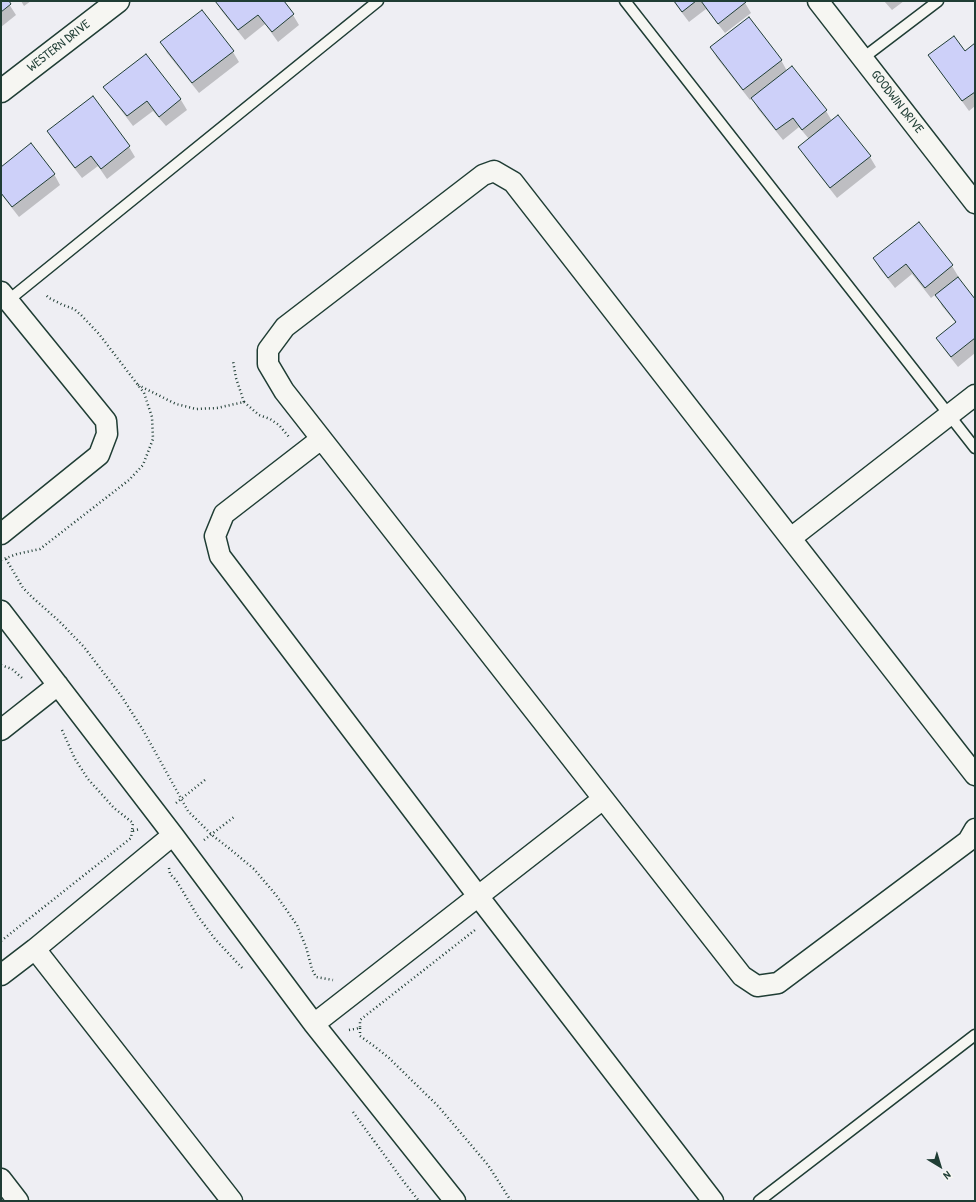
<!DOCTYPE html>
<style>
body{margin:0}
#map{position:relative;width:976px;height:1202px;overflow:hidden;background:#eeeef3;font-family:"Patrick Hand",sans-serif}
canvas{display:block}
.frame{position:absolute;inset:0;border:2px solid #1f3d34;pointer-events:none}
.north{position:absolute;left:920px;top:1146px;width:40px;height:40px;-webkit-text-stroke:3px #f6f6f2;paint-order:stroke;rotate:142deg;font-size:11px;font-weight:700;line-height:16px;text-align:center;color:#1f3d34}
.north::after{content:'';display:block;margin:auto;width:14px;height:18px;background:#1f3d34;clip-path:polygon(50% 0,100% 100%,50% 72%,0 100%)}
</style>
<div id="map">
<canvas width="976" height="1202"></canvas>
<div class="frame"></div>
<div class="north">N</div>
</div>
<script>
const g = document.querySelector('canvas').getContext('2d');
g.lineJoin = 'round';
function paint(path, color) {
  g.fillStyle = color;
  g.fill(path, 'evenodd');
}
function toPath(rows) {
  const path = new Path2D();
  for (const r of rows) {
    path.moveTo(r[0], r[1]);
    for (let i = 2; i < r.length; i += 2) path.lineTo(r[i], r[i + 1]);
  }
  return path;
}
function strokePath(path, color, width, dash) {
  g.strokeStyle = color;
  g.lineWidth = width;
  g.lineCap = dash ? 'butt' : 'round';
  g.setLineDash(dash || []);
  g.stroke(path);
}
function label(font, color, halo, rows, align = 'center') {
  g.font = font + ' "Patrick Hand",sans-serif';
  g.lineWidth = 4;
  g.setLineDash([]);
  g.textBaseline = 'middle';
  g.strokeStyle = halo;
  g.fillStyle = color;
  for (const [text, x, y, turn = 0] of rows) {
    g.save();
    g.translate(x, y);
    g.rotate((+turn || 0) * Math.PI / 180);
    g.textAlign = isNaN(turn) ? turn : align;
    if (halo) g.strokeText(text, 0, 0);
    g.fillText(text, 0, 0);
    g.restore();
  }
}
paint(toPath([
 [1,1,7,1,16,15,1,27],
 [21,1,31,1,24,6],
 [216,1,283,1,293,15,299,25,278,42,265,24,245,40,221,10],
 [673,1,744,1,751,13,725,33,706,9,689,22],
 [884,1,904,1,892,10],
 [749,18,781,60,787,71,792,67,826,111,832,121,870,157,876,167,837,198,805,157,799,147,809,139,799,127,783,140,758,109,752,98,750,100,717,58,711,48],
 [161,42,233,52,239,62,199,93,167,53],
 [975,44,975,106,969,111,936,65,965,52],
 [146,55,181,100,187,110,166,126,153,111,133,126,111,97,105,87],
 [93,98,129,147,135,157,107,179,98,166,82,178,54,142,48,131],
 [1,168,54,174,60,185,19,217,1,194],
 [919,223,952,266,958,276,957,278,975,301,975,353,958,367,943,348,937,338,956,323,942,306,936,294,931,298,912,274,895,288,880,269,874,259]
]), '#0003');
const building = toPath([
 [1,1,9,1,11,4,1,12,1,1],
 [215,1,284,1,294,14,272,32,258,15,238,30,215,1],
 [674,1,696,1,682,12,674,1],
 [701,1,746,1,746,2,718,24,701,1],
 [202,10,234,51,192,83,160,42,202,10],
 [749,17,782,60,743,90,710,47,749,17],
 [954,36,965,51,975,43,975,92,962,101,928,55,954,36],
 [146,54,181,99,159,117,147,101,127,116,103,87,146,54],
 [792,66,827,110,802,130,793,118,776,130,751,98,792,66],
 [93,96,130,146,101,169,91,156,75,168,47,131,93,96],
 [838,115,871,156,830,188,798,147,838,115],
 [31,143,55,174,12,207,1,193,1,167,31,143],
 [919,222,953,265,925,288,906,264,888,278,873,258,919,222],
 [958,277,975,299,975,338,951,357,936,338,956,322,935,295,958,277]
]);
paint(building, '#cdd0f9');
strokePath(building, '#1f3d34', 1);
const lane = toPath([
 [625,1,975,448],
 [863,58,938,1],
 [5,303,378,1],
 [759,1201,975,1035]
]);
const street = toPath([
 [818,1,975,203],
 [1,292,106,421,107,434,99,455,1,534],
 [321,439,224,514,215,536,220,556,478,896,713,1201],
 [791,538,975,395],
 [1,611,173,835,314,1024,455,1201],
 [1,730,58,685],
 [975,775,513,182,494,171,483,175,285,327,268,350,268,364,284,391,742,976,757,986,778,983,968,841,975,829],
 [35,949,232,1201],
 [1,975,35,949,173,835],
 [314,1024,603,799],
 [1,1179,18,1201]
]);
const secondary = toPath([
 [1,91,118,1]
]);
strokePath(lane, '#1f3d34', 13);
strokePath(street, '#1f3d34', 23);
strokePath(secondary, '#1f3d34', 25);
strokePath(toPath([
 [138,385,176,404,196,409,217,408,244,402,236,378,233,361],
 [244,402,259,415,270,419,279,425,289,437],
 [6,559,23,588,33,598,59,621,84,647,122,697,143,730,188,811,212,835,230,849,254,869,276,895,297,925,306,947,312,969,316,977,333,980],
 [1,560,17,554,40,549,129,480,143,465,153,439,152,417,144,393,138,385,99,334,81,315,74,309,63,305,49,298,45,294],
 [1,665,12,669,22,678],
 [62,730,75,759,88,779,114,808,133,823,132,831,140,829],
 [176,803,205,780],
 [204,840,234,817],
 [169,868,170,874,176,880,197,915,215,939,244,970],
 [1,941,131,838,132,831],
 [360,1028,360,1036,374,1046,389,1058,438,1106,488,1165,511,1201],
 [349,1030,360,1028,360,1020,475,930],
 [353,1112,404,1182,419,1201]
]), '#1f3d34', 2.5, [1, 3]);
strokePath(lane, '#f6f6f2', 10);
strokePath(street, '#f6f6f2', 20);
strokePath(secondary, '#f6f6f2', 22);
label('13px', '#1f3d34', '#f6f6f2', [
 ["WESTERN DRIVE",59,46,-38],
 ["GOODWIN DRIVE",897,102,52]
]);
</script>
